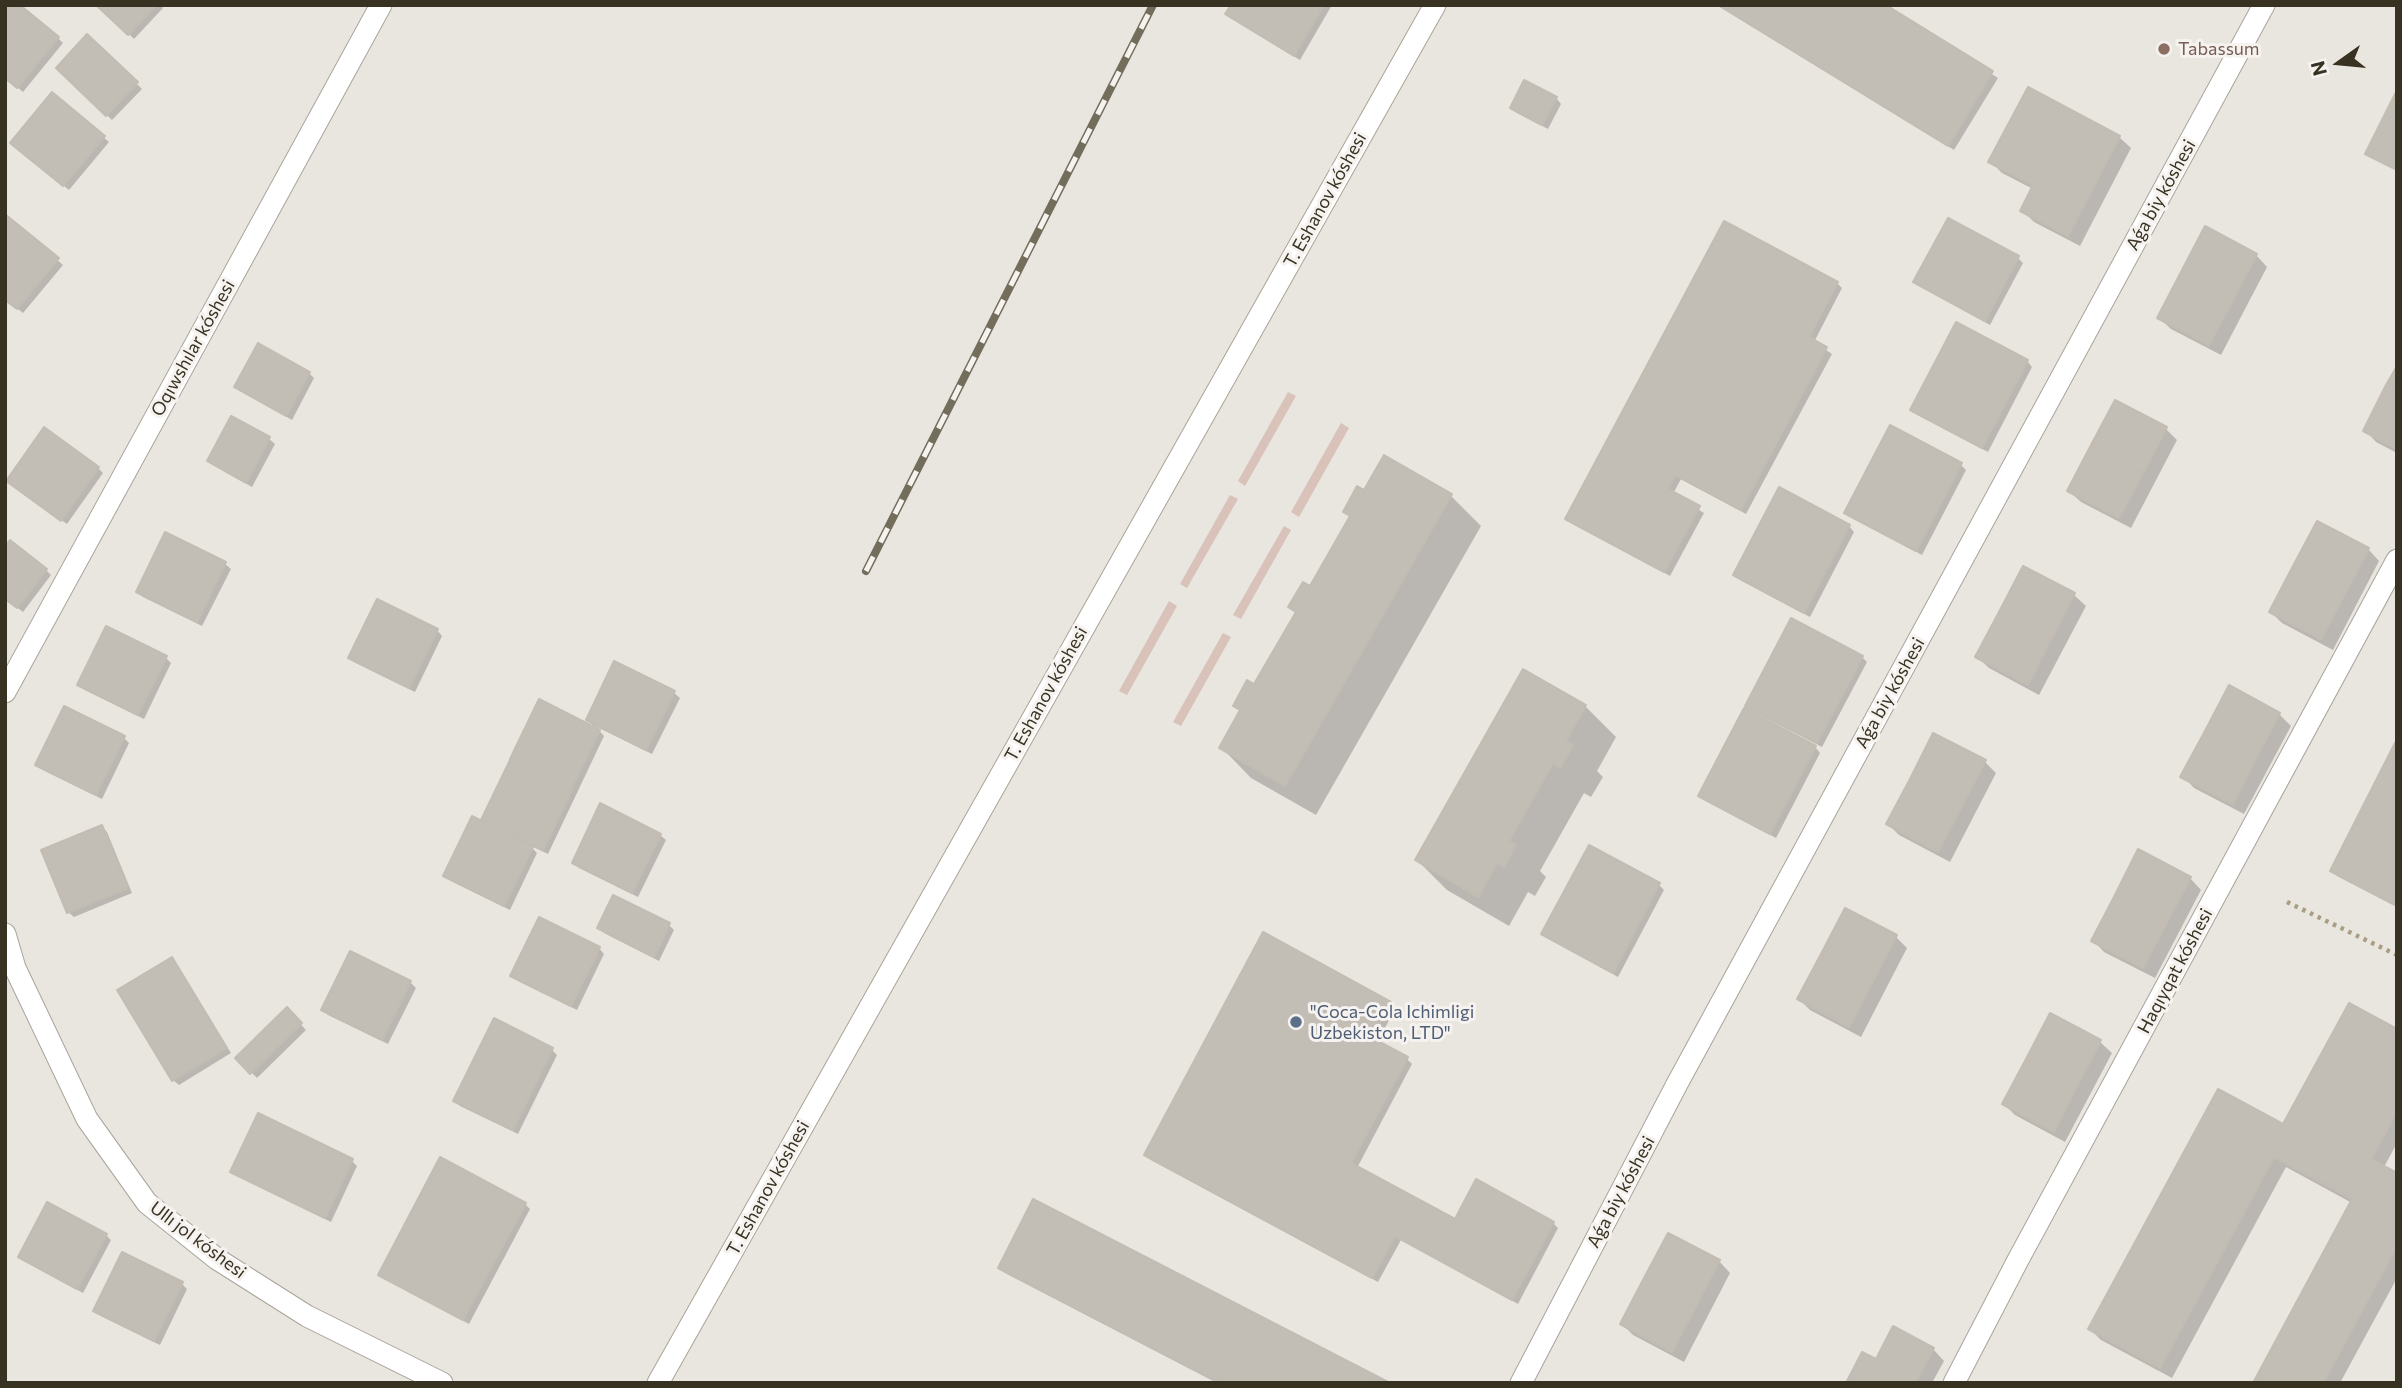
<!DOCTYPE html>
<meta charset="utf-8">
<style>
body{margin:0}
#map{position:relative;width:2402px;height:1388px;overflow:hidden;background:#e9e5df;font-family:Commissioner,sans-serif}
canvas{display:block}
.frame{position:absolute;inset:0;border:7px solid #373221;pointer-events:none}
.north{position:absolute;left:2304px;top:28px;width:70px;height:70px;-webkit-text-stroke:5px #f6f2ef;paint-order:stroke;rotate:255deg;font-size:19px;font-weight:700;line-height:28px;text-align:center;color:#373221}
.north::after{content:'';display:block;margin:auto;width:24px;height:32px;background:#373221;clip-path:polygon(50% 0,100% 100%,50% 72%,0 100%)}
</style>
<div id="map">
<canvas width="2402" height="1388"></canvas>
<div class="frame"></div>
<div class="north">N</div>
</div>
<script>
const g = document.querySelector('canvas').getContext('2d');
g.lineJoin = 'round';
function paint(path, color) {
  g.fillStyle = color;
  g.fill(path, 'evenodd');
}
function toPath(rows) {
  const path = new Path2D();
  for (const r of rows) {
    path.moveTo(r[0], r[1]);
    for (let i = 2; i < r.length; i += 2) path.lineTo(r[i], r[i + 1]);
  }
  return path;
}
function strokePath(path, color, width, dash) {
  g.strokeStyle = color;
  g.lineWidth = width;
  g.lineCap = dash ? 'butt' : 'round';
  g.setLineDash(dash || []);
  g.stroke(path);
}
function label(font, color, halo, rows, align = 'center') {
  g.font = font + ' Commissioner,sans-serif';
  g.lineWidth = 6;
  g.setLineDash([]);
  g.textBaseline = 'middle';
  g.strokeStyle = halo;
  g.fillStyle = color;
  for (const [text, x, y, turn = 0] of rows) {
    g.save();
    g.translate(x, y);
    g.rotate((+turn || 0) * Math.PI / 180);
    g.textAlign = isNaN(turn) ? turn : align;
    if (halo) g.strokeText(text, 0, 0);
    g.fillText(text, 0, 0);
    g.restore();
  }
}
paint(toPath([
 [1288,392,1296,396,1245,486,1238,481],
 [1341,423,1349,428,1299,517,1291,512],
 [1230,495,1238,499,1187,588,1180,584],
 [1284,526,1291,530,1241,619,1233,615],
 [1169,601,1177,606,1127,695,1119,691],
 [1223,633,1231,637,1181,726,1173,722]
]), '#d9c2b9');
paint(toPath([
 [99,5,161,5,163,8,134,39],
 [1233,5,1332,5,1300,60,1233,19,1228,14],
 [1717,5,1882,5,1998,78,1954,150],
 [88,37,142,89,112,120,58,68],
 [58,38,63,43,23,92,5,77],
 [1556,98,1561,104,1548,129,1517,113,1512,107],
 [103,137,109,142,69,190,18,148],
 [2119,137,2131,148,2080,246,2034,222,2022,210,2033,189,2002,173,1990,161],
 [6,217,63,265,23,313,5,299],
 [2256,255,2267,267,2221,355,2171,329,2159,318],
 [2018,258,2023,263,1990,325,1921,287,1916,281],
 [1837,283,1842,288,1814,342,1832,354,1746,514,1681,479,1673,494,1704,513,1670,576,1573,524,1567,519],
 [2027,361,2032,367,1988,452,1918,415,1913,409],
 [2397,370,2397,453,2376,442,2365,430],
 [309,373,314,378,292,420,242,392,236,387],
 [232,418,269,439,275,444,252,487,215,466,209,461],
 [2166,429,2177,440,2131,528,2081,502,2069,491],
 [1961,465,1966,470,1922,555,1852,518,1847,513],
 [98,468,103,473,67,524,14,486],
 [1364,493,1451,496,1481,526,1316,815,1251,778,1221,747,1241,711,1235,705,1255,687,1297,613,1290,607,1310,589,1351,518,1345,512],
 [1849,526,1854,532,1810,617,1740,580,1735,574],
 [166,535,225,564,231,569,202,626,143,597,138,591],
 [2368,549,2379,561,2333,650,2282,623,2271,612],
 [2024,569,2074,595,2086,606,2039,695,1989,668,1977,657],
 [46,570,51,575,23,612,5,598],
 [437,630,442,636,415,692,356,663,350,658],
 [1862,657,1867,662,1822,747,1752,711,1747,705],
 [166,658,171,663,144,719,85,690,79,685],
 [615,663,674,693,680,698,652,754,595,726,604,736,548,854,529,845,537,853,510,910,451,881,445,875,481,823,511,763,520,766,512,758,597,730,588,720],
 [1524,671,1585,706,1616,737,1597,771,1603,777,1591,797,1584,793,1540,871,1546,877,1535,896,1528,892,1509,926,1447,890,1417,860],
 [2279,714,2291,726,2244,814,2194,788,2183,776],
 [124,738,129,743,102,799,43,770,37,765],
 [2397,743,2397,907,2337,876,2332,871],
 [1815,747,1820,753,1776,838,1706,801,1700,796],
 [1985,762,1996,773,1950,862,1899,835,1888,824],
 [102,827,107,832,132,893,74,917,68,912],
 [660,835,666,840,638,897,579,868,574,862],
 [1590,848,1659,885,1664,890,1618,977,1549,939,1544,934],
 [2190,878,2201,890,2155,978,2104,952,2093,940],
 [669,925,674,930,659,961,604,933,599,928],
 [1896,937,1907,948,1861,1037,1810,1010,1799,999],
 [599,948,604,954,577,1010,518,981,512,976],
 [171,959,231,1053,179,1085,173,1080],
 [410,982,416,988,388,1044,328,1015,323,1010],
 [1390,1003,1395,1009,1377,1043,1407,1059,1412,1064,1357,1168,1456,1221,1553,1223,1558,1228,1518,1304,1401,1240,1378,1282,1151,1160,1146,1155],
 [287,1010,306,1030,257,1078,237,1058],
 [2051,1015,2100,1042,2112,1053,2065,1142,2015,1115,2004,1104],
 [2397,1031,2397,1143,2384,1167,2397,1175,2397,1278,2340,1383,2255,1383,2352,1203,2286,1167,2172,1378,2101,1340,2090,1329,2284,1127],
 [552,1050,557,1055,518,1134,460,1106,455,1101],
 [352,1161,357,1166,331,1222,237,1176,232,1171],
 [525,1204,530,1209,469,1324,385,1279,380,1274],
 [106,1235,111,1240,83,1293,26,1262,20,1257],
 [1719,1261,1730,1273,1684,1362,1633,1335,1622,1324],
 [1000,1268,1386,1383,1217,1383,1005,1273],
 [182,1284,187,1289,160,1345,101,1316,95,1311],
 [1933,1349,1944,1361,1932,1383,1848,1383,1877,1362]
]), '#0003');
const building = toPath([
 [5,5,20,5,59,37,17,88,5,78,5,5],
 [96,5,156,5,128,35,96,5],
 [1231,5,1324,5,1294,56,1225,14,1231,5],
 [1718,5,1886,5,1993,71,1948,146,1718,5],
 [87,34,138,82,106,116,56,68,87,34],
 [1524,80,1557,97,1542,125,1510,108,1524,80],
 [2028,87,2120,136,2068,236,2020,211,2033,185,1988,162,2028,87],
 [2397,90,2397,170,2365,154,2397,90],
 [52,92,105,136,63,186,10,143,52,92],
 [6,215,59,258,17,309,5,300,6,215],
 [1948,218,2019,256,1985,321,1913,282,1948,218],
 [1724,221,1838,282,1809,337,1827,347,1741,510,1675,475,1668,489,1700,506,1664,572,1565,519,1724,221],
 [2205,226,2257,254,2233,300,2181,272,2205,226],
 [2181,272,2233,300,2209,345,2157,318,2181,272],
 [1956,322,2028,360,1982,448,1910,410,1956,322],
 [258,343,310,372,286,416,234,387,258,343],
 [2397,366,2397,391,2386,385,2397,366],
 [2386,385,2397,391,2397,449,2363,431,2386,385],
 [2115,400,2167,427,2143,473,2091,445,2115,400],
 [231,416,270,437,246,483,207,461,231,416],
 [1890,425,1962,463,1916,551,1844,513,1890,425],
 [44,427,99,467,61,521,6,481,44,427],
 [2091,445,2143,473,2119,518,2067,491,2091,445],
 [1384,455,1452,494,1285,786,1219,748,1240,710,1233,706,1247,680,1254,684,1296,612,1288,607,1303,582,1310,586,1350,516,1343,512,1357,486,1364,490,1384,455],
 [1779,487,1850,525,1804,613,1733,575,1779,487],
 [2317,521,2369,548,2345,594,2293,566,2317,521],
 [165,532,226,562,197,622,136,592,165,532],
 [10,540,47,569,17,608,5,599,5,547,10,540],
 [2023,566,2075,593,2051,639,1999,612,2023,566],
 [2293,566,2345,594,2321,639,2269,612,2293,566],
 [377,599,438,629,409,688,348,658,377,599],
 [1999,612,2051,639,2028,685,1975,657,1999,612],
 [1791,618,1863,656,1817,743,1745,706,1791,618],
 [106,626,167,656,138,715,77,685,106,626],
 [614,661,675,691,646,750,586,720,614,661],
 [1523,669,1586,705,1566,741,1573,745,1560,768,1553,763,1509,841,1516,845,1504,867,1497,863,1478,897,1415,860,1523,669],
 [2229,685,2280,713,2256,758,2205,731,2229,685],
 [539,699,600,730,571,789,510,759,539,699],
 [64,706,125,736,96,795,35,765,64,706],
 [1744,708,1816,746,1770,834,1698,796,1744,708],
 [2205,731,2256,758,2233,804,2180,777,2205,731],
 [1933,733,1986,760,1962,806,1910,779,1933,733],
 [2397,739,2397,906,2330,871,2397,739],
 [510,760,572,790,543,850,481,820,510,760],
 [1910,779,1962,806,1938,852,1886,824,1910,779],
 [600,803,661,834,632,893,572,863,600,803],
 [472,816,533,847,504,906,443,876,472,816],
 [102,825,128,888,67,913,41,850,102,825],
 [1589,845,1660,883,1613,973,1541,934,1589,845],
 [2138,849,2191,877,2167,922,2115,895,2138,849],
 [613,895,670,923,654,957,597,928,613,895],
 [2115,895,2167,922,2143,968,2091,941,2115,895],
 [1845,908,1897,935,1873,981,1821,954,1845,908],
 [539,917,600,947,571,1006,510,976,539,917],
 [1263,932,1391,1002,1372,1038,1408,1057,1351,1163,1455,1219,1476,1179,1554,1222,1512,1300,1395,1236,1372,1278,1144,1155,1263,932],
 [350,951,411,981,382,1040,321,1010,350,951],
 [1821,954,1873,981,1849,1027,1797,999,1821,954],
 [172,957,227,1048,172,1081,117,990,172,957],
 [2349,1003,2397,1029,2397,1111,2371,1159,2397,1173,2397,1253,2394,1251,2323,1383,2253,1383,2352,1199,2274,1157,2160,1368,2088,1329,2218,1089,2283,1124,2349,1003],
 [287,1007,302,1023,250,1074,235,1058,287,1007],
 [2050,1013,2101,1040,2077,1086,2026,1059,2050,1013],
 [494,1018,553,1048,513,1130,453,1101,494,1018],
 [2026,1059,2077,1086,2054,1132,2002,1104,2026,1059],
 [258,1113,353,1159,325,1218,230,1172,258,1113],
 [440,1157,526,1203,463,1320,378,1275,440,1157],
 [1033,1199,1390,1383,1220,1383,998,1268,1033,1199],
 [47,1202,107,1234,77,1289,18,1257,47,1202],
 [1668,1233,1720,1260,1696,1306,1644,1278,1668,1233],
 [122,1252,183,1282,154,1341,93,1311,122,1252],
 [1644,1278,1696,1306,1672,1352,1620,1324,1644,1278],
 [1893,1326,1934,1348,1915,1383,1846,1383,1862,1352,1876,1359,1893,1326]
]);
paint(building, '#c3beb5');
strokePath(building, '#c2bcb2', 2);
const street = toPath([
 [5,692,381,5],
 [5,934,15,968,87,1119,147,1203,217,1259,307,1316,442,1383],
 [1521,1383,1677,1084,2264,5],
 [1954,1383,2018,1260,2397,560]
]);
const secondary = toPath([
 [658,1383,1435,5]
]);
strokePath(street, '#a9a59b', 23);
strokePath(secondary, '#aba496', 23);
strokePath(toPath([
 [2287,902,2397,955]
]), '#aa9e82', 4.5, [3.5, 5]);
strokePath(street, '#fff', 21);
strokePath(secondary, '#fff', 21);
const rail = toPath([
 [866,571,1153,5]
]);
strokePath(rail, '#736d5b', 8);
strokePath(rail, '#f6f2ef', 5, [16]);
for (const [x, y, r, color] of [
 [2164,49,7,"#8d6e63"],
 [1296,1022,7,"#5c6f8a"]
]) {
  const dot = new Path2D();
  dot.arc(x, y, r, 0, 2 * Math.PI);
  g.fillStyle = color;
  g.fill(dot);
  strokePath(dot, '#f6f2ef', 2.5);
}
label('18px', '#785e54', '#f6f2ef', [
 ["Tabassum",2178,49]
], 'left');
label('18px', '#373221', '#f6f2ef', [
 ["Aǵa biy kóshesi",2161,195,-61],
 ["T. Eshanov kóshesi",1325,200,-61],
 ["Oqıwshılar kóshesi",193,348,-61],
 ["Aǵa biy kóshesi",1890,693,-61],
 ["T. Eshanov kóshesi",1046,694,-61],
 ["Haqıyqat kóshesi",2175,971,-62],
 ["T. Eshanov kóshesi",768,1188,-61],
 ["Aǵa biy kóshesi",1621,1192,-62],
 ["Ullı jol kóshesi",198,1240,37]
]);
label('18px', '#4e5e75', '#f6f2ef', [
 ["\"Coca-Cola Ichimligi",1310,1012],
 ["Uzbekiston, LTD\"",1310,1033]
], 'left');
</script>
